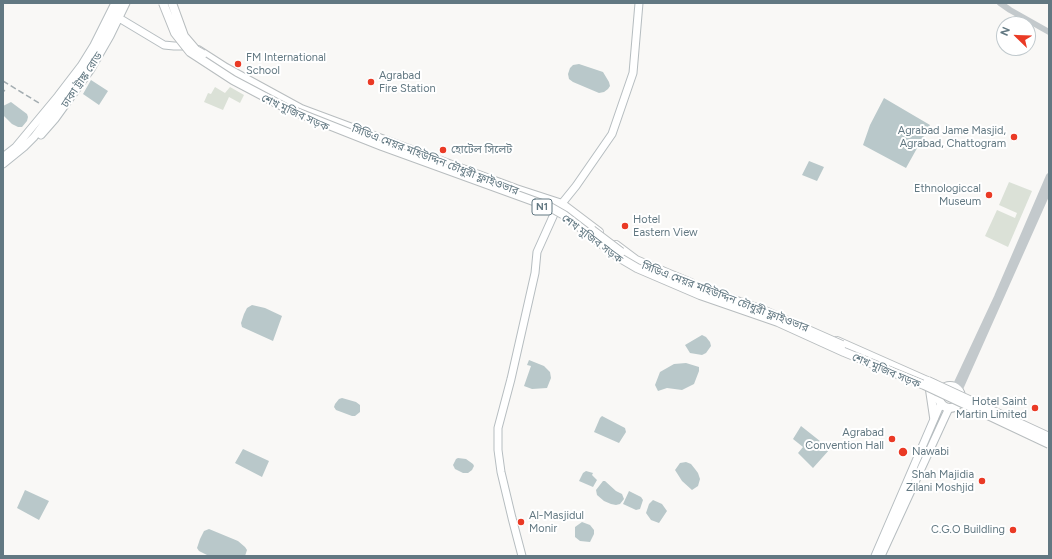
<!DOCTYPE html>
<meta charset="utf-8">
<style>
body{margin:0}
#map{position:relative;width:1052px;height:559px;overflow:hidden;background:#f9f8f6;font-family:Figtree,sans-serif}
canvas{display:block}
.frame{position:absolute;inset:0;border:4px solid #627882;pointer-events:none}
.north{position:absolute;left:996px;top:16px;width:40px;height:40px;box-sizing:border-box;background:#fff;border:1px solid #c0c9cd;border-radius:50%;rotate:293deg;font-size:11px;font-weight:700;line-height:16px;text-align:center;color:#627882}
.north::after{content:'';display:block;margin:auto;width:14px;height:18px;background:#ea3a25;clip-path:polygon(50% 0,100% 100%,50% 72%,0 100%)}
</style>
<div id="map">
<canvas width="1052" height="559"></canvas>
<div class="frame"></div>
<div class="north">N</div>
</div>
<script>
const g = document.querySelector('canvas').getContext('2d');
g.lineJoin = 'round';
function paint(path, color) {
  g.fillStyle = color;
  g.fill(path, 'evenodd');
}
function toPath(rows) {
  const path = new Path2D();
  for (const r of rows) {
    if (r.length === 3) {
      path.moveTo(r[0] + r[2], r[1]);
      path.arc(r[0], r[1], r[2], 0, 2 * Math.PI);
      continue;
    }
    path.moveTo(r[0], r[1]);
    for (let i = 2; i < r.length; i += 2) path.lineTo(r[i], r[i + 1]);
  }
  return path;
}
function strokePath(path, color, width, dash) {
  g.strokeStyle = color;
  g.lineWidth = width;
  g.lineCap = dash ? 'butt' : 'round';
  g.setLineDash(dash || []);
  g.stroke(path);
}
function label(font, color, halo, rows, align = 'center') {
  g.font = font + ' Figtree,"Noto Sans Bengali",sans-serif';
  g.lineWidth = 4;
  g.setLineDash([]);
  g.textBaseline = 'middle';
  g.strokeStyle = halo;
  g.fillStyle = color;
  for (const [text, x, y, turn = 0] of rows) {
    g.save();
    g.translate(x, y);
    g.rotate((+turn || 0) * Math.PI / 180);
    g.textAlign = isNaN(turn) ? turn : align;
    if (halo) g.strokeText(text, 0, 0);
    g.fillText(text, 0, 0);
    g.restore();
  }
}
paint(toPath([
 [215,87,225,93,230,87,244,95,240,103,229,97,223,110,204,102,208,93,211,94],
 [1009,182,1032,191,1008,247,985,236,997,210,1015,218,1017,213,999,205]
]), '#dbe1d7');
paint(toPath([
 [579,64,603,72,609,82,610,86,608,89,604,92,599,93,573,82,569,79,568,74,570,68,573,65],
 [91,80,108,91,99,105,83,94],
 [884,98,930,125,906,168,863,145,870,125],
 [11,102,27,114,28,117,27,121,22,127,18,127,12,124,3,115,3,106],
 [809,161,824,167,817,181,802,175],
 [252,305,265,308,282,316,273,341,242,327,241,323,244,314,247,308],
 [702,335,706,337,710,342,711,346,706,353,702,355,690,353,685,345],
 [529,360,544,366,550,372,551,378,547,388,532,389,524,386,531,366,527,365],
 [686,363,699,367,699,371,694,384,682,390,667,388,658,391,655,385,660,372,674,364],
 [342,398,356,402,360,405,360,412,355,416,352,416,336,410,334,407,335,404,339,399],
 [602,416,625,428,626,432,619,443,594,432,600,418],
 [801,426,830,449,813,468,798,453,803,447,793,439],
 [243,449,269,461,262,477,235,463],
 [458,458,466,459,473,464,474,466,472,470,468,473,463,473,455,469,453,465,456,459],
 [686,462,691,464,695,469,698,473,700,479,698,486,692,490,682,481,675,470,680,463],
 [586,471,593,473,592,475,597,480,593,487,579,481,583,473],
 [603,481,605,481,616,491,622,494,624,499,620,504,616,505,611,504,604,501,597,495,596,490],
 [25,490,49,501,39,520,17,508],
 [629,491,641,497,643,500,640,509,636,510,623,504],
 [653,500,662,504,667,511,659,523,651,520,646,513,649,504],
 [582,522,590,525,594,530,594,534,590,542,580,541,575,537,575,527],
 [209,529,238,541,245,547,247,550,245,556,209,556,199,551,197,548,200,539,204,531]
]), '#b9c8ca');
const secondary = toPath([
 [119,18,164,45,174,46,182,46],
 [41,135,55,119,91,69,110,36,126,3],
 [14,149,58,96,81,66,94,45,115,3],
 [3,157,17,146],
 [3,164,24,147,34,137,85,69,96,52,121,3],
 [522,556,512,518,501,472,498,450,498,428,511,379,535,273,537,252,555,212,576,186,612,134,633,73,639,3],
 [875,556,941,403],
 [881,556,949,408]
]);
const trunk = toPath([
 [198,50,226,68,301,109,516,189,562,204,599,232],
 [616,245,636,260,691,283],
 [837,341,934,384],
 [950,397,11],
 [930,390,934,417]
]);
strokePath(secondary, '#b6bdc0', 9);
strokePath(trunk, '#b8bdbf', 10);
strokePath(toPath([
 [1000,3,1010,10,1049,32],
 [955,387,997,297,1049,176],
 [959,391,1049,189]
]), '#c3c9cc', 6);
strokePath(secondary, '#fff', 7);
strokePath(trunk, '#fff', 8);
strokePath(toPath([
 [3,81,39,103],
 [3,90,5,91]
]), '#a4adb1', 1.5, [6, 3]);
const trunkBridge = toPath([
 [163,3,175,33,190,52,233,80,286,108,382,146,550,207,564,215,620,258,637,268,700,295,778,322,844,352,924,385,1049,444],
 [172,3,184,36,196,50,203,54],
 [592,230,621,252],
 [683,282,765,311,842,345],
 [928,381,1049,437]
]);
strokePath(trunkBridge, '#b8bdbf', 10, []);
strokePath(trunkBridge, '#fff', 8);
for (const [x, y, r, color] of [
 [238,64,4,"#ea3a25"],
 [371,82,4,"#ea3a25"],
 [1014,137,4,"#ea3a25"],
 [443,150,4,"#ea3a25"],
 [989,195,4,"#ea3a25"],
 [625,226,4,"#ea3a25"],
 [1035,408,4,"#ea3a25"],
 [892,439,4,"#ea3a25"],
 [903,452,5,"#ea3a25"],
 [982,481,4,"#ea3a25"],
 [521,522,4,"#ea3a25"],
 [1013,530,4,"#ea3a25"]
]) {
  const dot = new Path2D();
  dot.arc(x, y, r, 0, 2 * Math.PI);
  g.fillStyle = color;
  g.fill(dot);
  strokePath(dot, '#fff', 1.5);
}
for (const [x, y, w] of [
 [542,207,20]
]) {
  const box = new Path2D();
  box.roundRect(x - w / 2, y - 8, w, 16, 3);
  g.fillStyle = '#fff';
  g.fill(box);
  strokePath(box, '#627882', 1);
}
label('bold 10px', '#627882', null, [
 ["N1",542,207]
]);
label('11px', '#627882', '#fff', [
 ["FM International",246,58],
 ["School",246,71],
 ["Agrabad",379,76],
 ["Fire Station",379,89],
 ["Agrabad Jame Masjid,",1006,131,"right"],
 ["Agrabad, Chattogram",1006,144,"right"],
 ["হোটেল সিলেট",451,150],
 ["Ethnologiccal",981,189,"right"],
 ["Museum",981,202,"right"],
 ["Hotel",633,220],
 ["Eastern View",633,233],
 ["Hotel Saint",1027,402,"right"],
 ["Martin Limited",1027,415,"right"],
 ["Agrabad",884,433,"right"],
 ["Convention Hall",884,446,"right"],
 ["Nawabi",912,452],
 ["Shah Majidia",974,475,"right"],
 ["Zilani Moshjid",974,488,"right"],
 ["Al-Masjidul",529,516],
 ["Monir",529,529],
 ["C.G.O Buildling",1005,530,"right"]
], 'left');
label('11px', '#627882', '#fff', [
 ["ঢাকা ট্রাঙ্ক রোড",82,80,-56],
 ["শেখ মুজিব সড়ক",295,113,25],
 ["সিডিএ মেয়র মহিউদ্দিন চৌধুরী ফ্লাইওভার",435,160,21],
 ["শেখ মুজিব সড়ক",592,239,37],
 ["সিডিএ মেয়র মহিউদ্দিন চৌধুরী ফ্লাইওভার",725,297,21],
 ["শেখ মুজিব সড়ক",886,371,23]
]);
</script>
